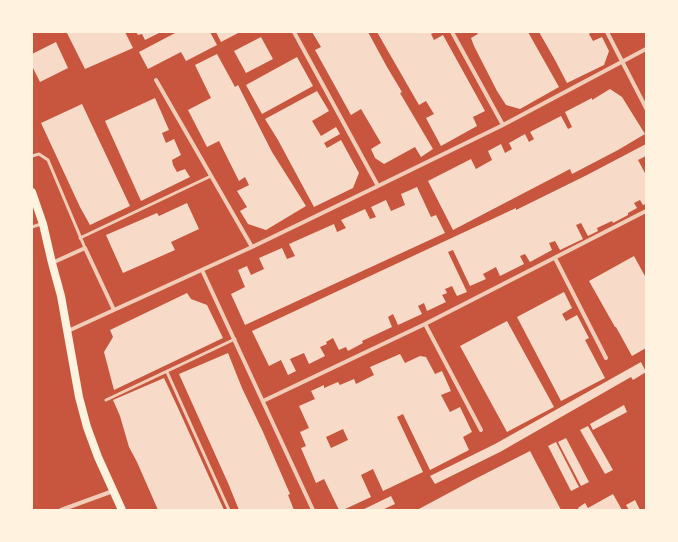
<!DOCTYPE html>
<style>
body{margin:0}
#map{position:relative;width:678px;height:542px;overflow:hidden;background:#c8553d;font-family:"Noto Sans",sans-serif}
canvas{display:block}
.frame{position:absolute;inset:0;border:33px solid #fff3e0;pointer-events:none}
</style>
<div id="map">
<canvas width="678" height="542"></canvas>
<div class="frame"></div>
</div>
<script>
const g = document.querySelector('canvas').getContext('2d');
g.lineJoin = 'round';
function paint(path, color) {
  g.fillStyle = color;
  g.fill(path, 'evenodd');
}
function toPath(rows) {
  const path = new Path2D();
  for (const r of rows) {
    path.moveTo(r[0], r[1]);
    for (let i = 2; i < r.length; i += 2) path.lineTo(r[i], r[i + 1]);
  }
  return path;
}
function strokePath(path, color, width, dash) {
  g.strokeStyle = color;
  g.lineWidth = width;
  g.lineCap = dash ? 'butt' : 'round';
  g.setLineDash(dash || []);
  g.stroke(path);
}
paint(toPath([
 [69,32,125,32,133,48,85,69,67,33],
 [136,32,161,32,145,40,142,34,138,35],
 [177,32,210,32,217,45,186,61,181,52,148,69,139,52],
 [216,32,240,32,221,42],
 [312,32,368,32,387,67,402,92,400,93,433,149,421,157,415,147,384,164,375,158,371,149,381,143,361,109,351,115,315,50,321,47],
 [377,32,435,32,431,34,434,40,443,35,485,111,473,117,477,126,441,146,426,118,434,114,426,101,419,105],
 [476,32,528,32,559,87,520,109,506,105,497,91,474,46,471,38,478,34],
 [539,32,592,32,589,34,593,41,602,37,609,51,604,65,567,83,555,60],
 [261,37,273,59,246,73,234,51],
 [56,42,68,68,40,82,32,66,32,54],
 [217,54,235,87,238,85,272,152,306,206,266,230,248,224,240,211,247,207,237,191,249,185,245,177,239,181,219,141,207,147,188,110,211,98,195,65],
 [297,57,313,86,262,114,246,85],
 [610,89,622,97,645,134,618,150,572,174,570,169,453,230,428,181,471,159,476,169,492,160,488,151,501,144,505,153,512,149,509,143,525,134,529,142,534,139,530,132,561,116,568,129,572,127,565,112,592,98,592,100],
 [317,91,329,111,312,121,321,136,336,127,340,134,324,143,327,148,341,140,359,173,353,188,314,207,278,140,265,119],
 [155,98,169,130,162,133,166,143,174,139,181,155,172,160,173,165,177,172,185,169,190,177,141,201,105,121],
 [82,104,130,206,90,225,80,207,41,123],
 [646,144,646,156,638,160,646,175,646,204,643,205,640,200,634,203,637,208,628,213,628,215,613,223,612,221,597,228,598,231,588,236,581,223,576,225,583,239,560,250,555,241,549,243,552,250,530,262,525,254,520,256,524,264,500,276,496,267,483,274,486,279,470,286,453,250,448,252,467,292,457,296,452,286,445,289,447,293,442,295,446,302,427,311,424,303,418,306,422,314,398,325,393,314,388,317,392,327,362,341,363,343,348,351,346,347,339,350,333,338,326,342,327,344,320,347,325,356,309,364,304,353,290,359,296,371,288,375,281,360,269,366,252,331,516,208,516,210,587,175],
 [417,187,431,217,436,215,445,233,245,325,231,294,245,287,238,270,247,266,251,275,264,269,259,258,282,248,287,259,295,256,289,244,334,224,337,232,346,228,341,220,365,209,370,219,376,217,371,207,386,200,391,211,405,205,401,194],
 [187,203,199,229,171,242,175,250,123,273,106,235,157,213,159,216],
 [634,256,646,278,646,348,632,356,616,327,615,327,589,281],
 [564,292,572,308,562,314,566,321,577,315,589,338,585,340,605,378,561,401,517,317],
 [187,293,191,299,207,305,223,338,114,390,104,352,113,337,110,330],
 [507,321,554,407,507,432,460,346],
 [228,353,242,388,263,432,290,494,288,495,294,510,239,510,228,483,179,374],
 [400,354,405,363,420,356,426,357,435,374,442,371,451,391,441,395,450,412,460,407,472,432,463,437,469,450,430,470,403,414,397,417,423,472,383,491,373,469,361,475,371,497,343,510,339,510,324,479,316,483,301,448,306,446,300,432,309,428,299,406,315,399,311,391,324,385,324,388,338,382,340,385,354,379,356,384,374,375,370,367],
 [343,429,348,440,331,448,326,437],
 [641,362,646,372,633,380,631,377,500,452,435,484,430,476,495,444],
 [164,378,178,408,224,510,158,510,137,462,129,447,120,416,113,400],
 [624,405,627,412,593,430,590,424],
 [588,426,613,470,605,474,580,430],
 [566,438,589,482,581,486,558,442],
 [556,442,579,487,571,491,548,446],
 [530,451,561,510,417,510,473,480],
 [613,494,622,510,579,510,578,508,585,503,588,508],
 [391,496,395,504,382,510,362,510],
 [635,500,640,510,629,510,626,505]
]), '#f7dbc8');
strokePath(toPath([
 [32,156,39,154,48,160,85,248],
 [32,227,41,224],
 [80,238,211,176],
 [167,372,229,510],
 [106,400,235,339]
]), '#f1ccb7', 3);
strokePath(toPath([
 [294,32,378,186],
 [452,32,503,125],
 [607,32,646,108],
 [156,80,252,247],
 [555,258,606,358],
 [52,263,85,248,114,310],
 [202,270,313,510],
 [425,324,481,430],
 [68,331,92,320,252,247,378,186,503,125,646,49],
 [263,401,425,324,646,211],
 [61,510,113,491]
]), '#f1ccb7', 4);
strokePath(toPath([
 [32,192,43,224,52,263,61,296,79,397,87,427,98,457,122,510]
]), '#fff3e0', 8);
</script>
